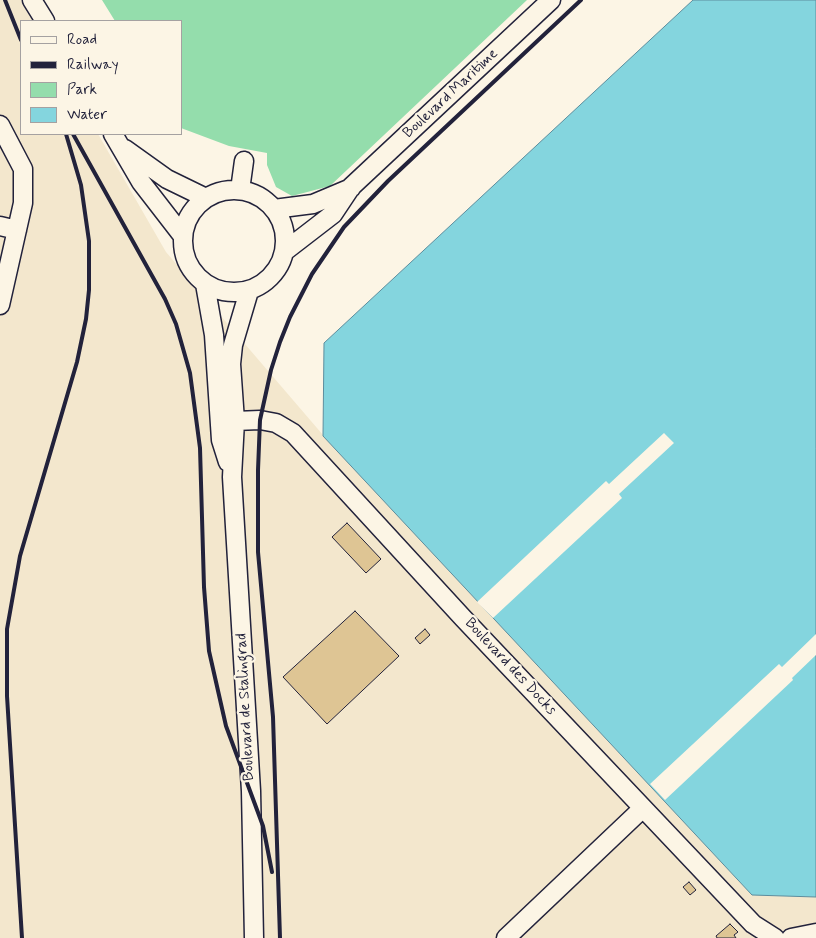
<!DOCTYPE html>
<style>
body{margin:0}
#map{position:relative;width:816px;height:938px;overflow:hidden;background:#fcf5e5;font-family:Mynerve,sans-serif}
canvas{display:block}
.legend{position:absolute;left:20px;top:20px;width:162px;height:115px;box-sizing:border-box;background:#fcf5e5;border:1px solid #a5a1a1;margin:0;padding:6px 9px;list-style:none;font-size:15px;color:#22223b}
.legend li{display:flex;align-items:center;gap:10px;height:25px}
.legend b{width:25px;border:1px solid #a5a1a1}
</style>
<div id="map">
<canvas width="816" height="938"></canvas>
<ul class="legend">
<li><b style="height:6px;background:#fcf5e5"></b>Road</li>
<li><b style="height:6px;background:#22223b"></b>Railway</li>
<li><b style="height:14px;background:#94ddac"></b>Park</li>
<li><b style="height:14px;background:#84d5de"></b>Water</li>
</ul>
</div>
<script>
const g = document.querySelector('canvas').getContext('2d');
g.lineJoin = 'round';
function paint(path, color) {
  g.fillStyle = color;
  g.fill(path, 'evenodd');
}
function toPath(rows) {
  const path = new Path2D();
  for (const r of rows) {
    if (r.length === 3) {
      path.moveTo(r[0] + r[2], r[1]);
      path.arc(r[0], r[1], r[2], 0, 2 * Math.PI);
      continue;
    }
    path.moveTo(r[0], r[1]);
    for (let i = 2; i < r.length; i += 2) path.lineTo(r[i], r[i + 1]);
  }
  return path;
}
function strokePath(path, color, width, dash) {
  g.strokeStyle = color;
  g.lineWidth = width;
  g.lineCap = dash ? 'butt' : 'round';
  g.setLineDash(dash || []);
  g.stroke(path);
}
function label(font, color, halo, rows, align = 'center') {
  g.font = font + ' Mynerve,sans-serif';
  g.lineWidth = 4.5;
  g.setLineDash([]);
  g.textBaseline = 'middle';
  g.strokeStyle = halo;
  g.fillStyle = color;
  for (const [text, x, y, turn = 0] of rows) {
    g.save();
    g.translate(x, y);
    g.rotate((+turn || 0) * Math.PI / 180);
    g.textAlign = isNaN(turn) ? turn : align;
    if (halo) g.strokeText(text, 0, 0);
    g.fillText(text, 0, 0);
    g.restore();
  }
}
paint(toPath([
 [0,0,21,0,33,21,21,21,21,134,98,134,166,252,323,435,752,895,816,897,816,938,0,938]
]), '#f3e7cd');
paint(toPath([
 [102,0,527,0,330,186,292,196,276,187,267,165,267,153,229,146,181,128,181,21,115,21]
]), '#94ddac');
const water = toPath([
 [693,0,816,0,816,897,752,895,323,436,324,343,693,0]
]);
paint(water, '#84d5de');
strokePath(water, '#5d8d9d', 1);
paint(toPath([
 [664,433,674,443,619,494,622,498,493,618,477,602,606,481,609,484],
 [816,634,816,655,792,678,793,680,665,800,650,784,779,664,782,667]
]), '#fcf5e5');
const building = toPath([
 [347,523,381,559,366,573,332,537,347,523],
 [355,611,399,656,327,724,283,677,355,611],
 [425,629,430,635,420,644,415,638,425,629],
 [689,882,696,890,690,895,683,887,689,882],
 [730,924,738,932,734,935,736,938,717,938,716,936,730,924]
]);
paint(building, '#dec594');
strokePath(building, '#22223b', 1);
const minor = toPath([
 [32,0,45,21],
 [0,125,23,169,23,203,0,305],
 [113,134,141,182,182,235],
 [125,149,167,179,206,198],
 [234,241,51],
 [240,190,244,161],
 [274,209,313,204,351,188],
 [0,226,17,230],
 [285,251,333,214,351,187,551,0],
 [205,284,214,335,221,440,228,462],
 [249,291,233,345,231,364,235,421,232,477,251,791,254,938],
 [235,421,260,420,276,423,293,433,463,618,753,924,775,938],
 [506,938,643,808],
 [791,938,816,933]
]);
strokePath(minor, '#22223b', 21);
strokePath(minor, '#fcf5e5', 18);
strokePath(toPath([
 [5,0,21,40],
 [73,134,165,299,176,324,190,373,200,448,204,587,209,651,226,726,263,826,272,872],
 [22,938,7,696,7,629,20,556,77,362,86,319,89,290,89,241,81,185,66,134],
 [280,938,273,717,258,552,258,470,260,420,271,370,280,342,290,317,312,274,344,227,388,181,581,0]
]), '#22223b', 4);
label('15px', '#22223b', '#fcf5e5', [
 ["Boulevard Maritime",451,94,-43],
 ["Boulevard des Docks",510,667,47],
 ["Boulevard de Stalingrad",246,707,-93]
]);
</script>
